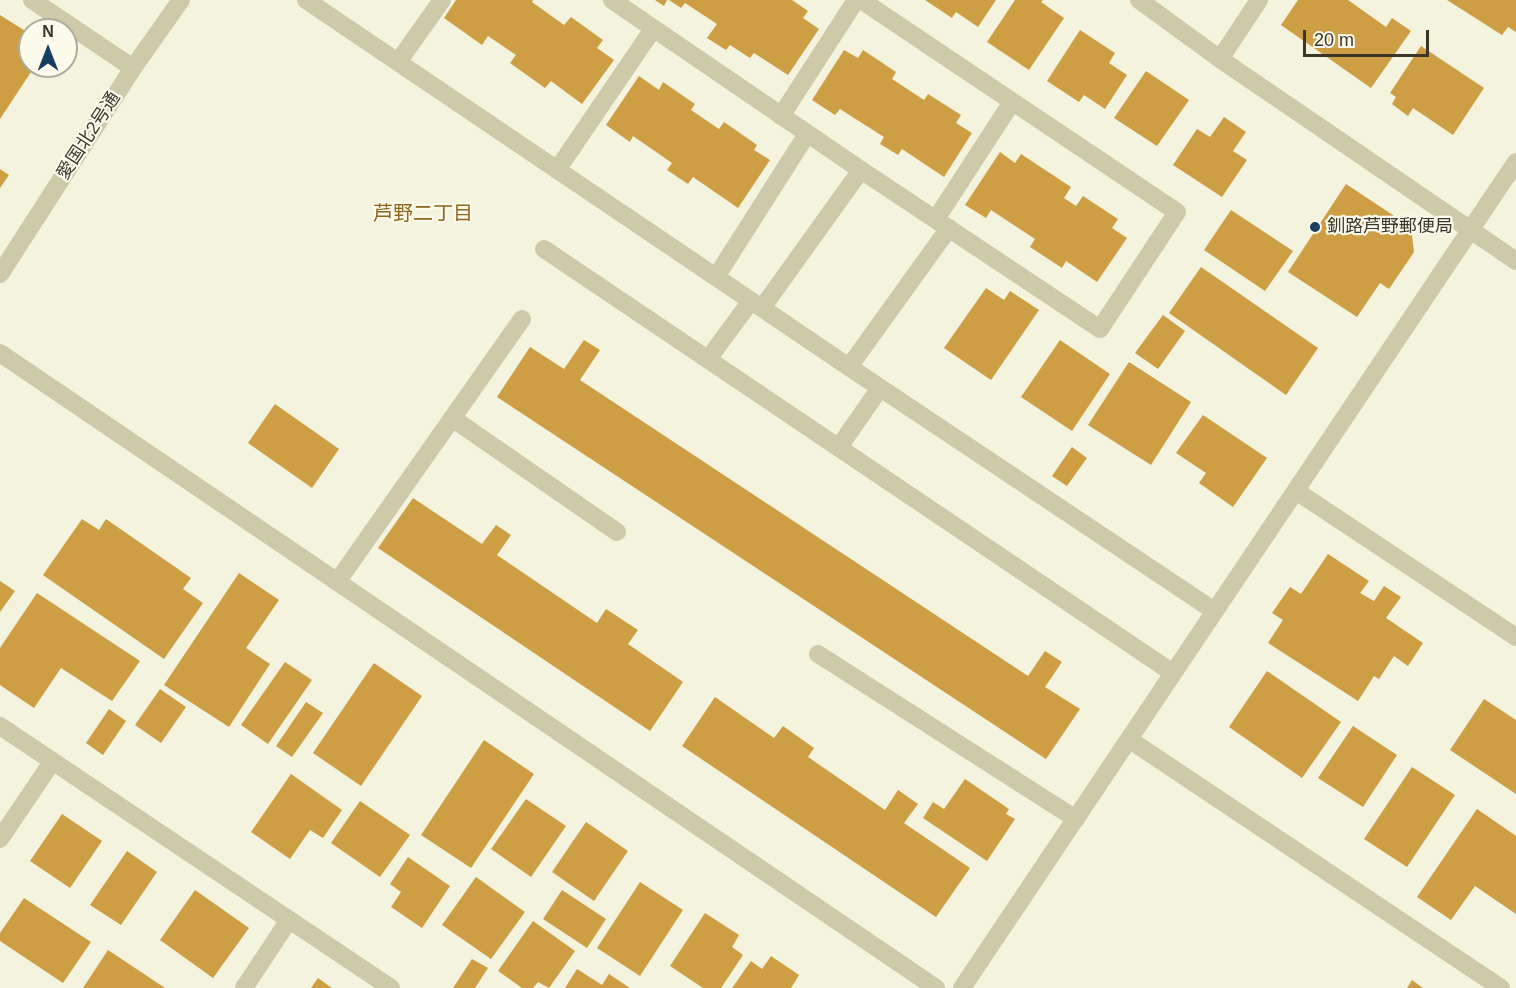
<!DOCTYPE html>
<meta charset="utf-8">
<style>
body{margin:0}
#map{position:relative;width:1516px;height:988px;overflow:hidden;background:#f4f3de;font-family:Helvetica,sans-serif}
canvas{display:block}
.north{position:absolute;left:18px;top:18px;width:60px;height:60px;box-sizing:border-box;background:#fbfaeb;border:2px solid #aeac9d;border-radius:50%;rotate:0deg;font-size:16px;font-weight:700;line-height:24px;text-align:center;color:#3a3629}
.north::after{content:'';display:block;margin:auto;width:21px;height:27px;background:#1b3f5f;clip-path:polygon(50% 0,100% 100%,50% 72%,0 100%)}
.scale{position:absolute;left:1303px;top:30px;width:126px;height:27px;box-sizing:border-box;border:3px solid #3a3629;border-top:0;padding-left:8px;font-size:18px;line-height:21px;white-space:nowrap;color:#3a3629;-webkit-text-stroke:4px #fbfaeb;paint-order:stroke}
</style>
<div id="map">
<canvas width="1516" height="988"></canvas>
<div class="north">N</div>
<div class="scale">20 m</div>
</div>
<script>
const g = document.querySelector('canvas').getContext('2d');
g.lineJoin = 'round';
function paint(path, color) {
  g.fillStyle = color;
  g.fill(path, 'evenodd');
}
function toPath(rows) {
  const path = new Path2D();
  for (const r of rows) {
    path.moveTo(r[0], r[1]);
    for (let i = 2; i < r.length; i += 2) path.lineTo(r[i], r[i + 1]);
  }
  return path;
}
function strokePath(path, color, width, dash) {
  g.strokeStyle = color;
  g.lineWidth = width;
  g.lineCap = dash ? 'butt' : 'round';
  g.setLineDash(dash || []);
  g.stroke(path);
}
function label(font, color, halo, rows, align = 'center') {
  g.font = font + ' Helvetica,"Noto Sans JP",sans-serif';
  g.lineWidth = 4.5;
  g.setLineDash([]);
  g.textBaseline = 'middle';
  g.strokeStyle = halo;
  g.fillStyle = color;
  for (const [text, x, y, turn = 0] of rows) {
    g.save();
    g.translate(x, y);
    g.rotate((+turn || 0) * Math.PI / 180);
    g.textAlign = isNaN(turn) ? turn : align;
    if (halo) g.strokeText(text, 0, 0);
    g.fillText(text, 0, 0);
    g.restore();
  }
}
paint(toPath([
 [456,0,533,0,532,2,564,25,571,17,603,40,597,48,614,60,582,104,551,81,545,88,510,63,516,55,488,36,482,45,444,18],
 [655,0,667,0,664,6],
 [669,0,792,0,808,11,803,18,819,29,788,75,754,53,750,58,730,45,726,50,707,38,717,24,685,3,681,8],
 [925,0,996,0,978,27,956,12,952,18],
 [1015,0,1043,0,1041,2,1064,18,1029,70,987,42],
 [1298,0,1348,0,1386,27,1392,18,1411,31,1371,88,1281,25],
 [1447,0,1516,0,1516,32,1508,27,1502,35],
 [0,15,30,34,30,66,35,66,0,119],
 [1080,30,1115,53,1109,63,1127,75,1105,109,1084,95,1079,102,1047,81],
 [1421,46,1484,88,1453,135,1413,108,1408,116,1392,104,1396,97,1390,93],
 [844,50,858,58,863,50,896,72,892,79,924,100,928,94,961,115,956,123,972,133,944,177,902,149,898,155,880,144,884,137,840,109,835,115,812,100],
 [1146,71,1189,100,1157,146,1114,118],
 [639,76,659,90,663,82,695,104,691,110,719,129,724,122,757,145,754,150,770,160,738,208,693,177,688,184,667,170,672,163,633,136,630,142,606,125],
 [1224,117,1246,132,1233,151,1247,160,1222,197,1173,165,1197,129,1210,137],
 [1000,152,1015,163,1021,154,1071,187,1064,198,1076,206,1083,196,1118,219,1112,228,1127,238,1097,282,1066,261,1062,268,1030,247,1035,239,991,210,986,218,965,205],
 [0,169,9,175,0,188],
 [1346,184,1411,227,1414,252,1389,289,1380,283,1357,317,1288,272],
 [1231,210,1293,251,1265,291,1204,250],
 [1201,267,1318,348,1286,395,1169,313],
 [986,288,1004,300,1010,291,1039,310,991,380,944,348],
 [1163,315,1185,331,1158,369,1135,353],
 [584,340,600,350,580,380,1028,676,1045,651,1062,662,1045,687,1080,709,1046,759,497,397,530,347,564,369],
 [1060,340,1110,374,1072,431,1021,397],
 [1129,362,1191,402,1151,465,1088,425],
 [275,404,339,449,312,488,248,443],
 [1203,415,1267,458,1233,507,1199,483,1206,473,1176,453],
 [1072,447,1087,458,1067,486,1052,476],
 [413,498,482,544,496,525,511,535,497,555,597,623,606,609,638,630,628,644,683,682,650,731,378,548],
 [82,519,99,530,106,519,191,578,183,589,203,603,164,659,43,575],
 [1328,554,1369,581,1360,593,1374,601,1384,586,1401,597,1386,618,1423,643,1408,666,1394,656,1379,679,1374,676,1358,701,1268,643,1283,620,1272,613,1290,587,1301,594],
 [239,573,279,600,246,648,270,664,229,727,164,685],
 [0,581,15,591,0,612],
 [37,593,140,661,112,701,61,668,34,708,0,685,0,648],
 [285,662,312,680,268,744,241,725],
 [374,663,422,696,361,786,313,753],
 [1267,671,1341,722,1302,778,1229,727],
 [160,689,186,707,161,743,135,725],
 [715,697,774,738,783,726,814,748,808,757,885,810,898,790,918,804,904,823,970,868,936,917,682,746],
 [1484,699,1516,720,1516,794,1450,750],
 [306,702,323,713,292,757,276,746],
 [109,709,126,721,103,755,86,743],
 [1353,726,1397,755,1363,807,1318,778],
 [484,740,534,774,471,868,421,835],
 [1412,767,1455,795,1407,867,1364,839],
 [291,774,342,810,323,838,310,830,290,859,251,832],
 [965,779,1009,809,1006,814,1015,819,987,861,923,818,933,802,944,809],
 [526,799,566,826,531,877,491,849],
 [360,801,410,835,380,877,331,843],
 [1477,809,1516,836,1516,914,1475,886,1451,920,1417,897],
 [62,814,102,841,70,888,30,861],
 [586,822,628,851,594,901,552,872],
 [127,851,157,872,121,925,90,905],
 [408,857,450,886,422,928,391,907,401,892,390,884],
 [476,877,525,912,491,959,442,925],
 [640,882,683,910,640,976,597,948],
 [195,890,249,928,213,978,160,940],
 [562,890,606,919,587,948,543,919],
 [24,898,91,942,63,983,0,941,0,933],
 [705,913,739,935,732,947,743,955,721,988,703,988,670,966],
 [533,921,575,951,549,988,538,982,533,988,522,988,498,971],
 [108,950,165,988,83,988],
 [771,956,799,975,791,988,732,988,751,961,762,969],
 [472,959,488,968,475,988,453,988],
 [577,969,602,985,609,974,630,988,565,988],
 [318,978,332,988,311,988],
 [1412,980,1423,988,1407,988]
]), '#cd9e43');
strokePath(toPath([
 [398,62,442,0],
 [781,116,856,0],
 [557,170,653,29],
 [936,219,1012,102],
 [544,249,1173,673],
 [716,277,807,134],
 [762,308,861,170],
 [708,359,751,301],
 [849,367,949,228],
 [452,418,617,532],
 [839,447,880,388],
 [337,582,522,319],
 [818,654,1076,819]
]), '#cec9a9', 18);
strokePath(toPath([
 [32,0,133,68],
 [306,0,849,367,1213,610],
 [612,0,861,170,1100,329,1177,212,861,0],
 [1139,0,1220,59,1516,261],
 [1220,59,1259,0],
 [0,274,133,68,181,0],
 [0,353,936,988],
 [1296,491,1516,637],
 [0,726,391,988],
 [1130,740,1501,988],
 [0,839,52,762],
 [244,988,289,920],
 [962,988,1516,162]
]), '#cec9a9', 18);
for (const [x, y, r, color] of [
 [1315,227,6,"#1b3f5f"]
]) {
  const dot = new Path2D();
  dot.arc(x, y, r, 0, 2 * Math.PI);
  g.fillStyle = color;
  g.fill(dot);
  strokePath(dot, '#fbfaeb', 2);
}
label('18px', '#3a3629', '#fbfaeb', [
 ["愛国北2号通",89,136,-57]
]);
label('18px', '#3a3629', '#fbfaeb', [
 ["釧路芦野郵便局",1327,227]
], 'left');
label('20px', '#8f671d', '#fbfaeb', [
 ["芦野二丁目",423,214]
]);
</script>
